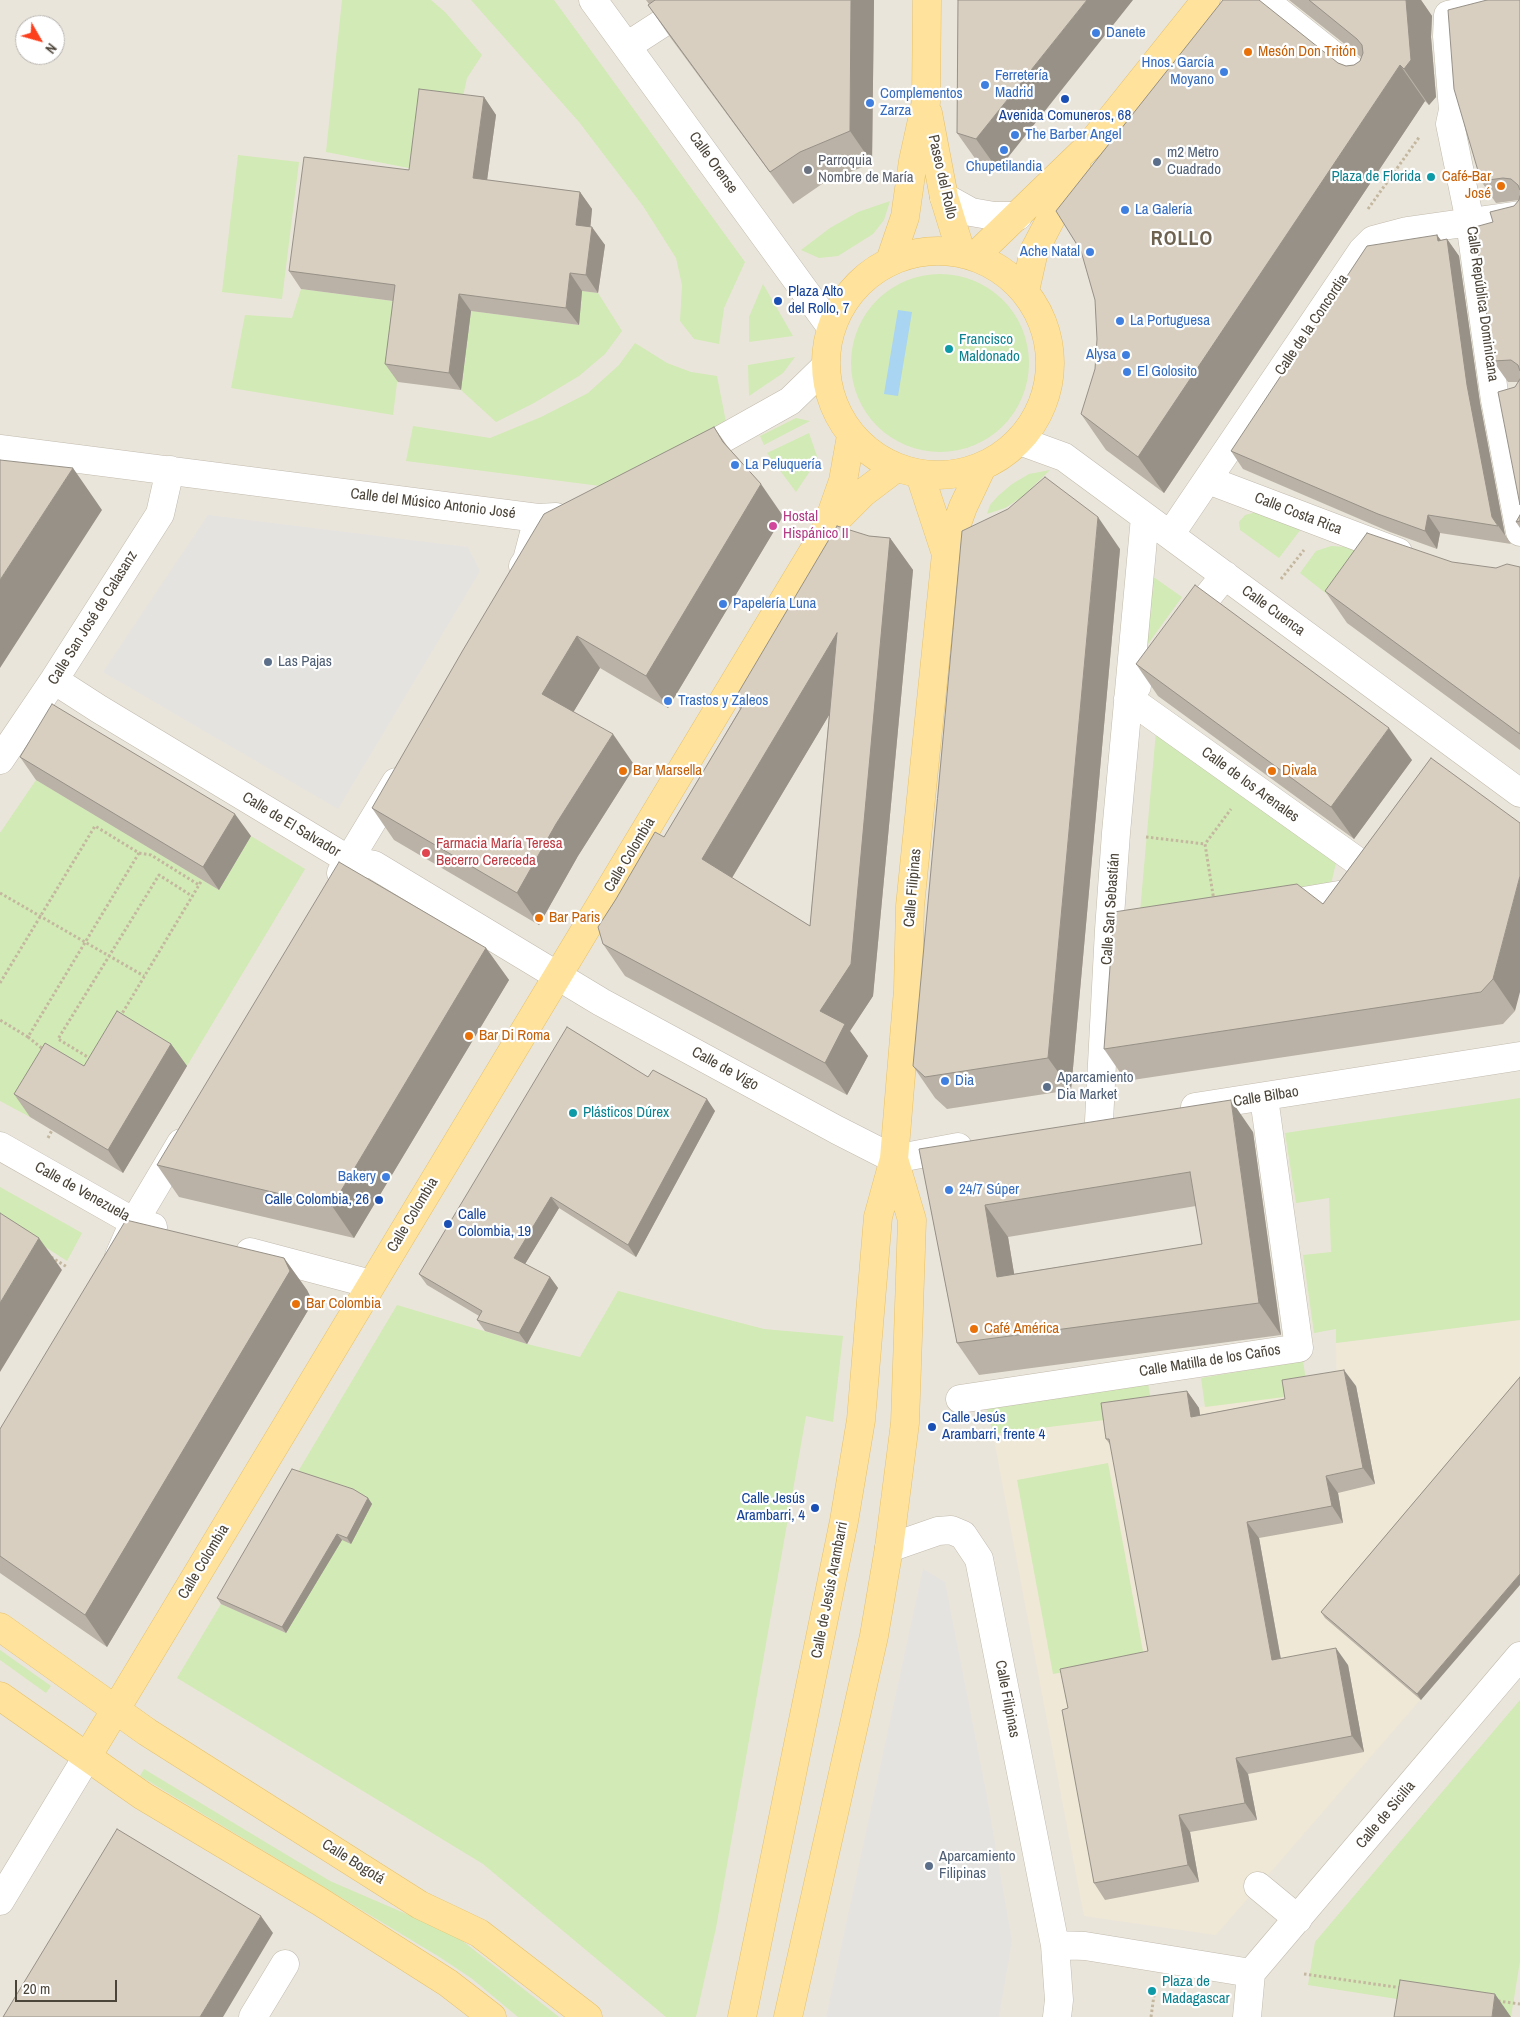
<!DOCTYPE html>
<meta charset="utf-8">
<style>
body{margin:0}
#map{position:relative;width:1520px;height:2017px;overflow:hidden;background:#f6f3ec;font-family:"Archivo Narrow",sans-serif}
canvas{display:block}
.north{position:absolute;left:15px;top:15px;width:50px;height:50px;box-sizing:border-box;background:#fff;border:1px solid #b7b4b0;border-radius:50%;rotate:128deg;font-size:14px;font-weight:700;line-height:20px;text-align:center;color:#4b4439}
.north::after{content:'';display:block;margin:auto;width:18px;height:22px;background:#fc3f1d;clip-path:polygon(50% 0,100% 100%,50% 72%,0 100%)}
.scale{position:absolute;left:15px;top:1980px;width:102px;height:22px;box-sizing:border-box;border:2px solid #4b4439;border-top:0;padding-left:6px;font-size:15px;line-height:18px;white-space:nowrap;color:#4b4439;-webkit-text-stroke:4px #fff;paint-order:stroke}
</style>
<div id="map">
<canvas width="1520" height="2017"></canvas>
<div class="north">N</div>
<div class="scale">20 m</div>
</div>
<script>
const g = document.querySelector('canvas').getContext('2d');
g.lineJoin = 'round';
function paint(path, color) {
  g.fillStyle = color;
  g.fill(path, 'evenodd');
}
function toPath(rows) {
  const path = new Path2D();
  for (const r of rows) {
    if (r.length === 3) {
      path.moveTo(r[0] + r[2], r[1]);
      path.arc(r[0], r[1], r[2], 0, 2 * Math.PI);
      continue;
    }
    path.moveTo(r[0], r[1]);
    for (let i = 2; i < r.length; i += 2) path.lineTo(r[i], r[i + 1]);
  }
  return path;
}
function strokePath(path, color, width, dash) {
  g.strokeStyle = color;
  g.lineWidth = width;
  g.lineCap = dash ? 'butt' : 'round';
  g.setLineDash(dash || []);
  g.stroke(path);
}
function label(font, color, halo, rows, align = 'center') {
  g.font = font + ' "Archivo Narrow",sans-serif';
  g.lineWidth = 4.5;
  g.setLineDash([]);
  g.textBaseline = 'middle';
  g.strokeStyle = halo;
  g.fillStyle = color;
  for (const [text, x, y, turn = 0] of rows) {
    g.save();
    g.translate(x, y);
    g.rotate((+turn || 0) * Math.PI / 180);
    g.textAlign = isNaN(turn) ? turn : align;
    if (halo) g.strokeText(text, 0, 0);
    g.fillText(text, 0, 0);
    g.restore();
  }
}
paint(toPath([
 [0,0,1520,0,1520,2017,0,2017],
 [25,25,55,25,55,55,25,55]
]), '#eae5da');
paint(toPath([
 [1520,1320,1520,1585,1216,1935,1084,1916,993,1434,1337,1389,1336,1343]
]), '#efe8d6');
paint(toPath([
 [342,0,431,0,446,13,482,55,467,78,460,110,424,171,326,152],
 [471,0,554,0,745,262,724,308,719,344,694,339,680,321,682,285,676,258,643,206,579,122],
 [238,155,299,162,282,299,222,292],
 [890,201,884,220,873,234,838,256,819,258,801,250,830,228,858,212],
 [940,363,89],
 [763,284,793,336,749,342,749,317],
 [301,289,407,303,393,415,231,388,245,315,292,318],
 [582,291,598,293,622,331,605,354,579,376,534,403,496,422,461,390,471,311,578,325],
 [635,343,667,363,691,372,717,376,726,422,600,486,406,461,413,426,490,438,541,417,588,393,619,365],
 [795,357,783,373,749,396,748,365],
 [796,418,810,421,764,445,760,436],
 [809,433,818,459,796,492,767,453],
 [1050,470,1022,497,1005,508,987,514,990,505,998,496,1012,484,1029,474],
 [1256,512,1301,529,1279,558,1240,530,1239,522,1245,515],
 [1331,546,1346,547,1368,555,1328,595,1300,573,1316,551],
 [1152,576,1182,597,1145,648],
 [1156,731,1336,863,1331,884,1140,912],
 [36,780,219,890,251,836,305,869,187,1066,133,1034,30,1117,0,1101,0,833],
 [1520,1098,1520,1320,1336,1343,1336,1329,1314,1333,1303,1255,1331,1252,1329,1198,1296,1203,1285,1133],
 [0,1187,82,1233,67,1261,0,1218],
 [618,1291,764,1329,843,1336,833,1422,806,1416,716,1928,696,2017,666,2017,483,1864,177,1678,221,1604,286,1633,275,1509,352,1544,296,1475,397,1305,527,1344,580,1357],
 [1303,1361,1308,1394,1205,1407,1201,1378],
 [1148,1383,1153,1414,993,1434,986,1405],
 [1108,1463,1144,1657,1053,1674,1017,1480],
 [0,1650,51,1686,46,1693,0,1660],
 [1520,1700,1520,1961,1511,2017,1308,1985,1315,1942],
 [144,1769,330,1881,455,1935,559,2017,518,2017,471,1978,441,1958,140,1776]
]), '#d2eab5');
paint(toPath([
 [208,515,468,547,480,571,338,809,103,672],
 [923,1569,945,1582,986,1791,1012,1941,999,2017,826,2017]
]), '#e5e3e0');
paint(toPath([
 [898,310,912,312,898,396,884,394]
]), '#a9d4f2');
const minor = toPath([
 [593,0,831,327],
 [1264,0,1373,87],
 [1516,0,1448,15,1447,36,1453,110,1450,124,1470,222,1495,400,1520,532],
 [627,46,698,0],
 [944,197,971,212,994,216,1018,216],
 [1020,441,1064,457,1520,793],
 [0,449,538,518,556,517],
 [690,457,790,401,825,367],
 [1208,480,1398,552],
 [1170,535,1362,251,1373,240,1407,231,1520,215],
 [523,566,527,560,538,518],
 [1185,625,1225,575],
 [54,680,99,709,349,860,374,865,601,1002,837,1130,894,1159,958,1147],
 [1137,686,1128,698,1371,871],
 [0,760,54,680,160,514,170,470],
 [341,873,396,782],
 [1280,905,1351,893,1361,882],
 [1195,1107,1520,1056],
 [1099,1121,1109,930,1116,833,1145,517],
 [0,1146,134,1222,153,1227],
 [250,1252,371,1284],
 [119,1256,134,1222,181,1143],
 [960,1399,1299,1348,1264,1098],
 [889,1548,938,1531,951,1530,963,1535,979,1559,1055,1945,1059,2000,1057,2017],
 [1258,1886,1298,1919],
 [0,1901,87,1757],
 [1055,1945,1085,1946,1251,1973],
 [1251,1973,1520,1656],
 [253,2017,285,1964],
 [1247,2017,1251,1973]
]);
const major = toPath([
 [928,113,944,197,961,252],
 [938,363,112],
 [975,256,1090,145,1206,0],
 [890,261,905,217,913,161,926,102,927,0],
 [1025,291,1034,251,1077,169],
 [920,475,946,554],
 [831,525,863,493,896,468],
 [0,1627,147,1732,420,1905,479,1933,588,2017],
 [0,1696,143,1796,319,1901,448,1983,492,2017],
 [87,1757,825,532,843,481,851,436],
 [742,2017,844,1521,861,1420,878,1217,894,1159],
 [788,2017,874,1636,889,1548,905,1423,912,1220,894,1159,908,990,910,906,946,554,963,507,982,467]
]);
strokePath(minor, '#c2bbae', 29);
strokePath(major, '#e6c16a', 29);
strokePath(toPath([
 [1368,209,1420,136],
 [1281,579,1304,550],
 [1146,837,1205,844],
 [139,853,151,855,199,885],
 [0,893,144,976],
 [1214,901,1205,844,1231,809],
 [0,983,95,826,139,853,28,1037,0,1020],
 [120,1017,202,880],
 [28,1037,44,1050],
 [91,1059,58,1039,159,875,192,896],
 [48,1138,52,1130],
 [51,1257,67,1267],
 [1304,1974,1402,1988],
 [1498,2001,1520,2004],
 [1151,2017,1155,1988]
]), '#c4b79f', 3, [2.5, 2.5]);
strokePath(minor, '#fff', 28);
strokePath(major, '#ffe39c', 28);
paint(toPath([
 [646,0,874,0,872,163,822,184,793,204,670,37,648,5,649,4],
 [958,0,998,170,979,164,957,133],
 [1289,0,1421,0,1432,16,1431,37,1436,97,1429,105,1425,101,1164,493,1106,450,1081,414,1338,63,1346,66,1354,65,1360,61,1361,57],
 [1520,0,1520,505,1515,387,1519,382,1508,382,1493,361,1493,222,1514,206,1519,200,1496,203,1481,181],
 [484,97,496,115,487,180,580,192,592,209,590,227,605,245,598,293,582,291,579,325,471,311,461,390,398,382,385,364,393,301,301,289,289,271,409,170],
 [1437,235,1441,240,1447,239,1459,256,1480,403,1505,535,1511,544,1440,533,1437,549,1390,532,1243,469,1231,451],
 [714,427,728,447,783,516,668,708,600,668,573,712,635,766,578,856,539,925,394,840,372,808],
 [1520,515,1520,528,1516,522],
 [869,536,890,538,913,570,873,996,850,1031,868,1056,847,1095,625,976,603,944,664,837,740,709,734,700],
 [829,715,810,926,732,878],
 [1120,549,1071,1090,947,1109,935,1098,913,1066],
 [1520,567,1520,750,1347,623,1325,591,1496,568],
 [1136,664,1412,760,1354,839,1158,696],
 [20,757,251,836,219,890,36,780],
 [1431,758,1515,1011,1503,1024,1126,1081,1104,1049,1323,904],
 [486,948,509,980,354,1238,179,1197,157,1165],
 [171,1044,187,1066,123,1173,30,1117,14,1094,84,1066],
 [648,1077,715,1111,636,1257,559,1208,525,1264,550,1277,558,1288,527,1344,485,1331,477,1320,479,1316,427,1285,419,1274],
 [1253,1132,1281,1335,979,1375,957,1343,919,1149],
 [1196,1206,1202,1244,1014,1274,1008,1237],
 [284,1258,307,1290,313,1302,107,1647,0,1573,0,1429],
 [1520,1377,1421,1700,1325,1618,1321,1612],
 [1356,1386,1375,1484,1338,1493,1343,1523,1259,1538,1281,1659,1348,1665,1364,1752,1248,1774,1257,1820,1190,1832,1199,1882,1105,1900,1094,1883,1068,1708,1148,1651,1111,1446,1106,1439,1187,1391,1199,1408,1200,1415],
 [368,1498,372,1504,351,1544,342,1540,286,1633,221,1604,217,1598]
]), '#bab2a6');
paint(toPath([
 [851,0,874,0,872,163,850,131],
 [1087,0,1133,0,998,170,976,139],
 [1406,0,1421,0,1432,16,1431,37,1436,97,1429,105,1404,69],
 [1400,65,1425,101,1164,493,1138,457],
 [484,97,496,115,485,195,473,178],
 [580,192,592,209,589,243,576,225],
 [592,227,605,245,598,293,586,275],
 [1437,235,1448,251,1447,239,1459,256,1480,403,1505,535,1511,544,1492,517],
 [570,273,582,291,579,325,566,308],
 [459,294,471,311,461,390,449,373],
 [73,468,102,510,0,668,0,580],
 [761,484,783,516,668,708,646,676],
 [1428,515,1440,533,1437,549,1425,531],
 [1098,517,1120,549,1071,1090,1048,1058],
 [890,538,913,570,873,996,850,1031,868,1056,847,1095,825,1063,820,1011],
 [837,633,859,665,724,891,702,859],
 [577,636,600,668,565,726,542,694],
 [1389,728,1412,760,1354,839,1331,807],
 [613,734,635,766,578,856,539,925,517,893,556,824],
 [235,814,251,836,219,890,203,867],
 [1520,876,1520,992,1515,1011,1493,979],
 [486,948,509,980,354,1238,332,1206],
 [171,1044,187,1066,123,1173,108,1150],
 [707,1099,715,1111,636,1257,628,1245],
 [1231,1100,1253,1132,1281,1335,1259,1303],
 [551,1197,559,1208,522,1269,514,1258],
 [985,1205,1008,1237,1020,1309,997,1277],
 [39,1238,62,1270,0,1372,0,1303],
 [284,1258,307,1290,313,1302,107,1647,85,1615],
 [550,1277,558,1288,527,1344,519,1333],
 [1344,1370,1356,1386,1375,1484,1363,1468],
 [1187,1391,1199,1408,1203,1434,1191,1417],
 [1326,1476,1338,1493,1343,1523,1332,1506],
 [368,1498,372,1504,351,1544,347,1538],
 [1247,1522,1259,1538,1284,1677,1272,1660],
 [337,1534,342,1540,286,1633,282,1627],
 [1520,1574,1520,1585,1421,1700,1417,1694],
 [1336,1648,1348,1665,1364,1752,1352,1736],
 [1236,1758,1248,1774,1257,1820,1245,1803],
 [1179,1815,1190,1832,1199,1882,1188,1865],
 [261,1916,273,1933,223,2017,200,2017],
 [1495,1994,1511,2017,1492,2017]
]), '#979187');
const building = toPath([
 [655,0,851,0,850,131,800,152,770,172,648,5,655,0],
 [958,0,1087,0,976,139,957,133,958,0],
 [1223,0,1259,0,1338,63,1346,66,1354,65,1360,61,1363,53,1362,45,1357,39,1309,0,1406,0,1411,60,1404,69,1400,65,1138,457,1081,414,1095,369,1097,339,1095,300,1081,251,1056,211,1223,0],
 [1487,0,1520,0,1520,190,1518,185,1511,179,1503,178,1481,181,1454,89,1448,10,1487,0],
 [419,89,484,97,473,178,580,192,576,225,592,227,586,275,570,273,566,308,459,294,449,373,385,364,395,285,289,271,304,157,409,170,419,89],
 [1520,196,1520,371,1518,365,1511,360,1493,361,1475,227,1493,222,1490,212,1514,206,1519,200,1520,196],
 [1437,235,1438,241,1447,239,1467,385,1492,517,1498,526,1428,515,1425,531,1378,514,1231,451,1367,246,1437,235],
 [1520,379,1520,505,1498,392,1515,387,1520,379],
 [714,427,723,442,761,484,646,676,577,636,542,694,613,734,556,824,517,893,372,808,463,650,544,514,714,427],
 [0,460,73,468,0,580,0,460],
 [1045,477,1098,517,1048,1058,925,1077,913,1066,962,531,1008,509,1045,477],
 [1520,515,1520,521,1516,522,1520,515],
 [837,526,869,536,890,538,851,964,820,1011,845,1024,825,1063,603,944,598,927,616,899,655,832,664,837,743,705,734,700,837,526],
 [837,633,810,926,702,859,837,633],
 [1367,533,1452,562,1496,568,1507,564,1520,567,1520,734,1325,591,1367,533],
 [1195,585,1389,728,1331,807,1136,664,1195,585],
 [52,704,235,814,203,867,20,757,52,704],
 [1431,758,1520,823,1520,876,1493,979,1481,992,1104,1049,1114,912,1297,884,1323,904,1431,758],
 [339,862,486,948,332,1206,157,1165,339,862],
 [117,1011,171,1044,108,1150,14,1094,45,1043,84,1066,117,1011],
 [567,1027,648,1077,653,1070,707,1099,628,1245,551,1197,514,1258,550,1277,519,1333,477,1320,482,1311,419,1274,567,1027],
 [1231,1100,1259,1303,957,1343,919,1149,1231,1100],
 [1190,1172,1202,1244,997,1277,985,1205,1190,1172],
 [0,1213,39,1238,0,1303,0,1213],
 [126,1220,284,1258,290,1271,85,1615,0,1556,0,1429,126,1220],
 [1344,1370,1363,1468,1326,1476,1332,1506,1247,1522,1272,1660,1336,1648,1352,1736,1236,1758,1245,1803,1179,1815,1188,1865,1094,1883,1062,1710,1068,1708,1060,1669,1148,1651,1109,1439,1106,1439,1101,1403,1187,1391,1191,1417,1285,1399,1282,1380,1344,1370],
 [1520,1377,1520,1574,1417,1694,1321,1612,1520,1377],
 [292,1469,353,1489,368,1498,347,1538,337,1534,282,1627,217,1598,292,1469],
 [117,1829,261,1916,200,2017,3,2017,117,1829],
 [1400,1980,1495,1994,1492,2017,1394,2017,1400,1980]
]);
paint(building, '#d8cfc1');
strokePath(building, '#979187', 1);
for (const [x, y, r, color] of [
 [1096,33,5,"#3f7fe0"],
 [1248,52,5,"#e8710a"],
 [1224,72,5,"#3f7fe0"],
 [985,85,5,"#3f7fe0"],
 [1065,99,5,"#1a4fb4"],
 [870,103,5,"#3f7fe0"],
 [1015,135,5,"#3f7fe0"],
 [1004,150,5,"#3f7fe0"],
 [1157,162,5,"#5c6f8a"],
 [808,170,5,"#6b7280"],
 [1431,177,5,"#0f9aa8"],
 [1501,186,5,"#e8710a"],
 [1125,210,5,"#3f7fe0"],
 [1090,252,5,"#3f7fe0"],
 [778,301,5,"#1a4fb4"],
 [1120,321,5,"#3f7fe0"],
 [949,349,5,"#0f9aa8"],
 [1126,355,5,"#3f7fe0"],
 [1127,372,5,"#3f7fe0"],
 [735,465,5,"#3f7fe0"],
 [773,526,5,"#d1479c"],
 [723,604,5,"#3f7fe0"],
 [268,662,5,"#5c6f8a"],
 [668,701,5,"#3f7fe0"],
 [623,771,5,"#e8710a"],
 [1272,771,5,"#e8710a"],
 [426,853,5,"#e0444e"],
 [539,918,5,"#e8710a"],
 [469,1036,5,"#e8710a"],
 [945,1081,5,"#3f7fe0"],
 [1047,1087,5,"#5c6f8a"],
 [573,1113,5,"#0f9aa8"],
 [386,1177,5,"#3f7fe0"],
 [949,1190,5,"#3f7fe0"],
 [379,1200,5,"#1a4fb4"],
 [448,1224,5,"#1a4fb4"],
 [296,1304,5,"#e8710a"],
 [974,1329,5,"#e8710a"],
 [932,1427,5,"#1a4fb4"],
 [815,1508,5,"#1a4fb4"],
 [929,1866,5,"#5c6f8a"],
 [1152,1991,5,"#0f9aa8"]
]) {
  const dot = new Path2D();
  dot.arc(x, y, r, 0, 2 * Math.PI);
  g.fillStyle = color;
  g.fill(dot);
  strokePath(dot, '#fff', 2);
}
label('15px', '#366cbe', '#fff', [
 ["Danete",1106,33],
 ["Hnos. García",1214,63,"right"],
 ["Moyano",1214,80,"right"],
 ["Ferretería",995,76],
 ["Madrid",995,93],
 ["Complementos",880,94],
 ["Zarza",880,111],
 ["The Barber Angel",1025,135],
 ["Chupetilandia",1004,167,"center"],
 ["La Galería",1135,210],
 ["Ache Natal",1080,252,"right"],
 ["La Portuguesa",1130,321],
 ["Alysa",1116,355,"right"],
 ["El Golosito",1137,372],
 ["La Peluquería",745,465],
 ["Papelería Luna",733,604],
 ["Trastos y Zaleos",678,701],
 ["Dia",955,1081],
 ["Bakery",376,1177,"right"],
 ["24/7 Súper",959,1190]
], 'left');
label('15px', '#c56008', '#fff', [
 ["Mesón Don Tritón",1258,52],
 ["Café-Bar",1491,177,"right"],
 ["José",1491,194,"right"],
 ["Bar Marsella",633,771],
 ["Divala",1282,771],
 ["Bar Paris",549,918],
 ["Bar Di Roma",479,1036],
 ["Bar Colombia",306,1304],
 ["Café América",984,1329]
], 'left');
label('15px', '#164399', '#fff', [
 ["Avenida Comuneros, 68",1065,116,"center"],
 ["Plaza Alto",788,292],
 ["del Rollo, 7",788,309],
 ["Calle Colombia, 26",369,1200,"right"],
 ["Calle",458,1215],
 ["Colombia, 19",458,1232],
 ["Calle Jesús",942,1418],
 ["Arambarri, frente 4",942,1435],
 ["Calle Jesús",805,1499,"right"],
 ["Arambarri, 4",805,1516,"right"]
], 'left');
label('15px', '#4e5e75', '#fff', [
 ["m2 Metro",1167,153],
 ["Cuadrado",1167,170],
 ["Las Pajas",278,662],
 ["Aparcamiento",1057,1078],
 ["Dia Market",1057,1095],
 ["Aparcamiento",939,1857],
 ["Filipinas",939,1874]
], 'left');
label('15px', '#5b616d', '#fff', [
 ["Parroquia",818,161],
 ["Nombre de María",818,178]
], 'left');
label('15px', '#4b4439', '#fff', [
 ["Calle Orense",713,163,54],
 ["Paseo del Rollo",942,177,77],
 ["Calle República Dominicana",1482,304,82],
 ["Calle de la Concordia",1312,325,-56],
 ["Calle del Músico Antonio José",433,504,7],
 ["Calle Costa Rica",1298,514,21],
 ["Calle Cuenca",1273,611,36],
 ["Calle San José de Calasanz",93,618,-58],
 ["Calle de los Arenales",1250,785,36],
 ["Calle de El Salvador",291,825,31],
 ["Calle Colombia",630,855,-59],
 ["Calle Filipinas",913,888,-85],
 ["Calle San Sebastián",1111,909,-86],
 ["Calle de Vigo",725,1069,29],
 ["Calle Bilbao",1266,1097,-9],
 ["Calle de Venezuela",82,1192,29],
 ["Calle Colombia",413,1215,-59],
 ["Calle Matilla de los Caños",1210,1361,-9],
 ["Calle Colombia",204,1562,-59],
 ["Calle de Jesús Arambarri",830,1590,-79],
 ["Calle Filipinas",1007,1699,79],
 ["Calle de Sicilia",1386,1815,-50],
 ["Calle Bogotá",353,1862,32]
]);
label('15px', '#0d838f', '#fff', [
 ["Plaza de Florida",1421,177,"right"],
 ["Francisco",959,340],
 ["Maldonado",959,357],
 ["Plásticos Dúrex",583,1113],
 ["Plaza de",1162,1982],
 ["Madagascar",1162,1999]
], 'left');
label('15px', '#b23c85', '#fff', [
 ["Hostal",783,517],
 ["Hispánico II",783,534]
], 'left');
label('15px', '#be3a42', '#fff', [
 ["Farmacia María Teresa",436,844],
 ["Becerro Cereceda",436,861]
], 'left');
g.letterSpacing = '1px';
label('bold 20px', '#6e6250', '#fff', [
 ["ROLLO",1182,240]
]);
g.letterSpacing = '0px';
</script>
